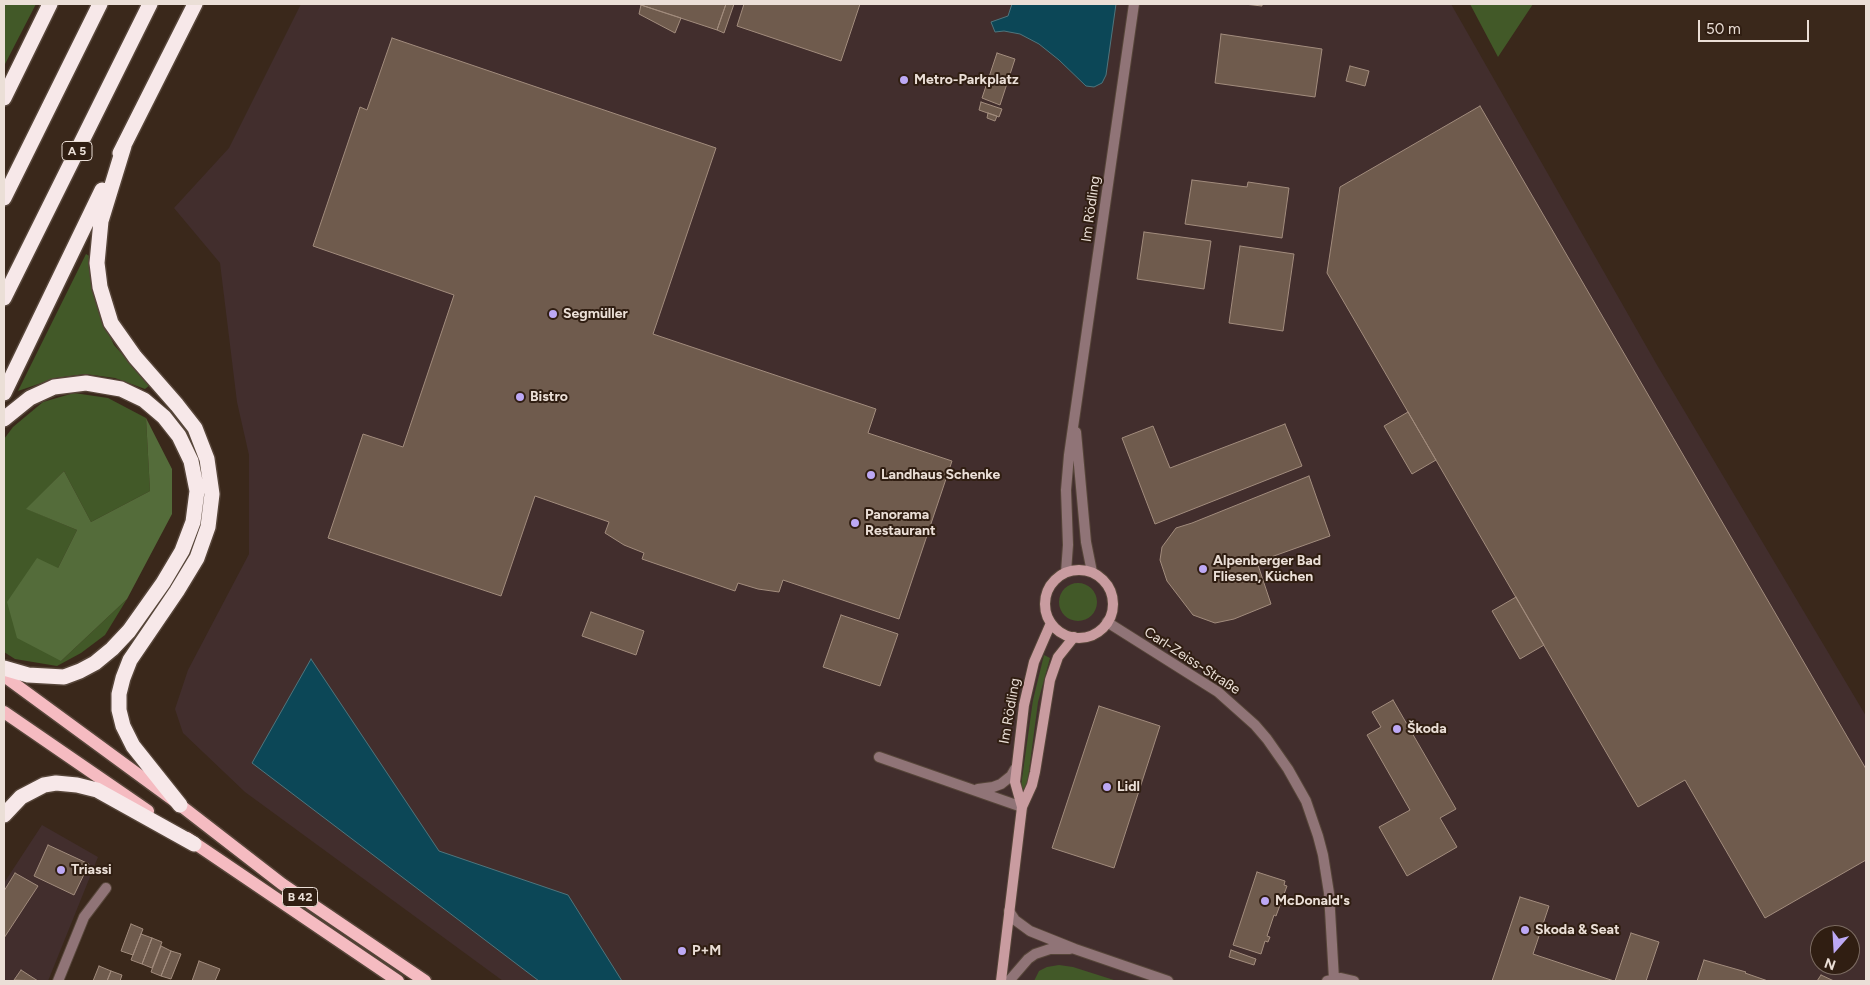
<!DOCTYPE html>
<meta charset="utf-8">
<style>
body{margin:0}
#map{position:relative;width:1870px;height:985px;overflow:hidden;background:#3a281b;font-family:Figtree,sans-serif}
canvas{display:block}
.frame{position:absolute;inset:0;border:5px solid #ebdfd7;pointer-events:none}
.north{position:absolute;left:1810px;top:925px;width:50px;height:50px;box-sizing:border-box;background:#301e12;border:1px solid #7b6b61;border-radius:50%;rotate:199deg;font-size:14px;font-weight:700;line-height:20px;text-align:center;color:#ebdfd7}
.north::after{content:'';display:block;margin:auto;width:18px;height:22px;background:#bda9f5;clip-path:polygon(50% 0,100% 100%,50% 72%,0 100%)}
.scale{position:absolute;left:1698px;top:20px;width:111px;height:22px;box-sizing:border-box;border:2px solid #ebdfd7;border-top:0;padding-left:6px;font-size:15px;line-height:18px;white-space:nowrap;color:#ebdfd7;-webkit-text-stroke:4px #301e12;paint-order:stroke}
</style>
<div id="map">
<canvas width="1870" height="985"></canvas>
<div class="frame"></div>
<div class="north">N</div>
<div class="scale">50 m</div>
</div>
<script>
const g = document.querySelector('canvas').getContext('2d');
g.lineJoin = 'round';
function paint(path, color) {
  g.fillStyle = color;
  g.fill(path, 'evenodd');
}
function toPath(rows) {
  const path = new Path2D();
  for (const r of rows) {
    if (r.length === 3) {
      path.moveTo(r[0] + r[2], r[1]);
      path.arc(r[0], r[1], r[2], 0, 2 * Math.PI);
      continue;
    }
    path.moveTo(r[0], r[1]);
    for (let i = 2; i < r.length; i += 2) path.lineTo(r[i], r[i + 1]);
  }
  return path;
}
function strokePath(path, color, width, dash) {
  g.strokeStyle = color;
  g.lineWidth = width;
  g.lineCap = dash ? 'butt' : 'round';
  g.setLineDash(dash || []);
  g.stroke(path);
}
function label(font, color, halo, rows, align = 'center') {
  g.font = font + ' Figtree,sans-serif';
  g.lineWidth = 4;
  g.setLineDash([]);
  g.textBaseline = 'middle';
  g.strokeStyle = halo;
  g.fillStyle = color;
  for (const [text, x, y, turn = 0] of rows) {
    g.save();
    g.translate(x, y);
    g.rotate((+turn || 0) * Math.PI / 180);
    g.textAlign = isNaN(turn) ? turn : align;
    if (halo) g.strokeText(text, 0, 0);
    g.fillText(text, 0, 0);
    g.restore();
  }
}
paint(toPath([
 [301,4,1451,4,1657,365,1866,716,1866,981,503,981,245,792,183,733,175,709,188,670,249,554,249,455,237,402,220,263,174,208,229,148],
 [1820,935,1850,935,1850,965,1820,965],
 [42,825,98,857,48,981,4,981,4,883]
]), '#422e2d');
paint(toPath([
 [4,4,36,4,4,66],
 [1470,4,1533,4,1498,57],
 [86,254,91,257,102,319,114,345,150,385,145,389,115,378,85,374,56,378,18,391],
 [74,393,108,398,146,418,150,491,91,522,64,471,27,509,77,530,58,568,61,661,127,599,105,635,81,653,57,666,15,659,4,652,4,439,13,427,43,402],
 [1078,602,19],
 [1044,655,1050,658,1038,702,1026,794,1020,793,1033,700],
 [1059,965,1073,967,1117,981,1034,981,1039,971,1047,967]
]), '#425928');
paint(toPath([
 [146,418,172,469,172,514,127,599,61,661,17,638,7,602,37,558,58,568,77,530,26,509,64,471,91,522,150,491]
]), '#546c3a');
const water = toPath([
 [1012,4,1116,4,1106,75,1102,83,1094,87,1086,86,1059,60,1039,44,1020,34,1004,31,995,32,991,22,1008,16,1012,4],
 [311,659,439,851,568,895,622,981,539,981,252,763,311,659]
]);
paint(water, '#0c4757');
strokePath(water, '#4f757d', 1);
const building = toPath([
 [638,4,726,4,717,30,638,4],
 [726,4,734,4,724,33,717,30,726,4],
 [744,4,860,4,841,61,737,26,744,4],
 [1244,4,1262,4,1262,6,1244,4],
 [641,5,681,18,675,33,639,14,641,5],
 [1221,34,1322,49,1315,97,1215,83,1221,34],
 [392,38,716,148,653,334,876,409,868,433,952,461,899,619,783,580,779,592,758,589,738,583,735,591,642,559,644,553,624,545,605,533,609,522,535,496,501,596,328,538,363,434,403,447,454,295,313,246,360,107,367,110,392,38],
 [997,53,1015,59,1000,105,982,98,997,53],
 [1350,66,1369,71,1365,86,1346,81,1350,66],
 [981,102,1002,109,999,117,979,110,981,102],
 [1480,106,1866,769,1866,860,1765,918,1685,780,1638,807,1327,273,1340,187,1480,106],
 [988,113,997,116,995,121,987,118,988,113],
 [1192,180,1247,187,1248,182,1289,188,1282,238,1185,224,1192,180],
 [1144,232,1211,241,1204,289,1137,279,1144,232],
 [1240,246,1294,254,1283,331,1229,323,1240,246],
 [1408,412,1436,460,1412,474,1384,426,1408,412],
 [1285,424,1302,466,1155,524,1122,438,1153,426,1170,468,1285,424],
 [1309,476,1330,536,1257,562,1271,604,1234,619,1215,623,1193,615,1167,581,1160,560,1162,547,1176,528,1192,523,1309,476],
 [1516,597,1544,645,1520,659,1492,611,1516,597],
 [591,612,644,631,636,655,582,636,591,612],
 [841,615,898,634,880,686,823,667,841,615],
 [1393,700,1456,809,1440,818,1457,847,1407,876,1379,827,1410,810,1367,735,1381,727,1372,712,1393,700],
 [1099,706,1160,726,1114,868,1052,848,1099,706],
 [48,845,89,864,74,895,34,876,48,845],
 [1257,872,1285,881,1284,885,1287,886,1276,916,1274,915,1267,936,1270,937,1268,942,1265,941,1261,954,1233,945,1257,872],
 [15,873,38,886,4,938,4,891,15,873],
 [1520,897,1549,906,1533,954,1614,981,1492,981,1520,897],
 [131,924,143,929,133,955,121,951,131,924],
 [1631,933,1659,942,1646,981,1615,981,1631,933],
 [141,934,152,938,142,964,131,960,141,934],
 [152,938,162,942,152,968,142,964,152,938],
 [161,946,171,951,161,976,151,972,161,946],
 [1231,950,1256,959,1254,965,1229,957,1231,950],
 [171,951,181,954,171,979,161,976,171,951],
 [1704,960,1746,972,1745,973,1768,981,1697,981,1704,960],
 [199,961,220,969,215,981,192,981,199,961],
 [99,966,111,971,107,981,93,981,99,966],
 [21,970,38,981,14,980,21,970],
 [111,971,122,975,120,981,107,981,111,971],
 [1821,975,1834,981,1817,981,1821,975]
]);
paint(building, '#6f5b4d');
strokePath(building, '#a28c7d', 1);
const street = toPath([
 [1076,432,1086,542,1092,572],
 [1066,572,1068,545,1066,490,1069,455,1134,4],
 [1107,622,1218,692,1255,725,1267,739,1288,769,1306,801,1318,836,1323,855,1329,893,1334,979],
 [879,757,1022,807],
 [978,789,993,787,1001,784,1011,776,1015,769],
 [1009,911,1015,920,1030,931,1075,949,1168,981],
 [58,981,84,917,106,888],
 [1009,981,1028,959,1035,954,1050,949,1070,949],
 [1327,981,1341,978,1354,981]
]);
const secondary = toPath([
 [1079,604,34],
 [1022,807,1015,782,1024,705,1034,662,1051,623],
 [1001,981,1022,807,1032,785,1035,772,1050,680,1058,657,1074,637]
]);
const primary = toPath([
 [4,676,180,805,282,884,425,981],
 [4,712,148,811],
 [187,838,398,981]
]);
const highway = toPath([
 [4,98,50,4],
 [124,146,101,221,97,263,100,287,111,323,135,357,177,405,195,428,207,459,212,494,208,527,197,558,177,591,130,660,123,678,119,694,119,710,123,726,133,746,180,805],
 [120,153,195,4],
 [4,198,100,4],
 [4,298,150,4],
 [4,393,102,190],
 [4,419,30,398,54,387,86,383,121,389,144,400,164,417,179,436,191,461,197,491,193,522,182,551,163,583,129,631,112,649,95,663,80,671,64,677,28,675,4,668],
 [4,815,21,797,44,785,56,783,77,785,97,790,194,844]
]);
strokePath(street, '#564539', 12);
strokePath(secondary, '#564539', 12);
strokePath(primary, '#564539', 15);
strokePath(highway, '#564539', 18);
strokePath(street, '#907477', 10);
strokePath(secondary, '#c99ca0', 10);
strokePath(primary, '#f5bbc1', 12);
strokePath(highway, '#f7e8e9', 15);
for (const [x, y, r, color] of [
 [904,80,5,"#bda9f5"],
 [553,314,5,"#bda9f5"],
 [520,397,5,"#bda9f5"],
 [871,475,5,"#bda9f5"],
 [855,523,5,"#bda9f5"],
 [1203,569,5,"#bda9f5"],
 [1397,729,5,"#bda9f5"],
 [1107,787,5,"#bda9f5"],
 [61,870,5,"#bda9f5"],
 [1265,901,5,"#bda9f5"],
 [1525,930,5,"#bda9f5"],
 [682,951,5,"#bda9f5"]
]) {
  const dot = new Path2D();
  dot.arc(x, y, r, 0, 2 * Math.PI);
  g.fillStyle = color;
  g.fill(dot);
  strokePath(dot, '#301e12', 2);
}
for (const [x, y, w] of [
 [77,151,30],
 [300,897,35]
]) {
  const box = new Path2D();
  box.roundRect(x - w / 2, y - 9.5, w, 19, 4);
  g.fillStyle = '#301e12';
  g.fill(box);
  strokePath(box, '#ebdfd7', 1);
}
label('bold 12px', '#ebdfd7', null, [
 ["A 5",77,151],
 ["B 42",300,897]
]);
label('bold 14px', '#ebdfd7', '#301e12', [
 ["Metro-Parkplatz",914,80],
 ["Segmüller",563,314],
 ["Bistro",530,397],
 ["Landhaus Schenke",881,475],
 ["Panorama",865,515],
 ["Restaurant",865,531],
 ["Alpenberger Bad",1213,561],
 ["Fliesen, Küchen",1213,577],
 ["Škoda",1407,729],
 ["Lidl",1117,787],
 ["Triassi",71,870],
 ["McDonald's",1275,901],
 ["Skoda & Seat",1535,930],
 ["P+M",692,951]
], 'left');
label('14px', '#ebdfd7', '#301e12', [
 ["Im Rödling",1091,209,-82],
 ["Carl-Zeiss-Straße",1192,661,33],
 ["Im Rödling",1010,711,-80]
]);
</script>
